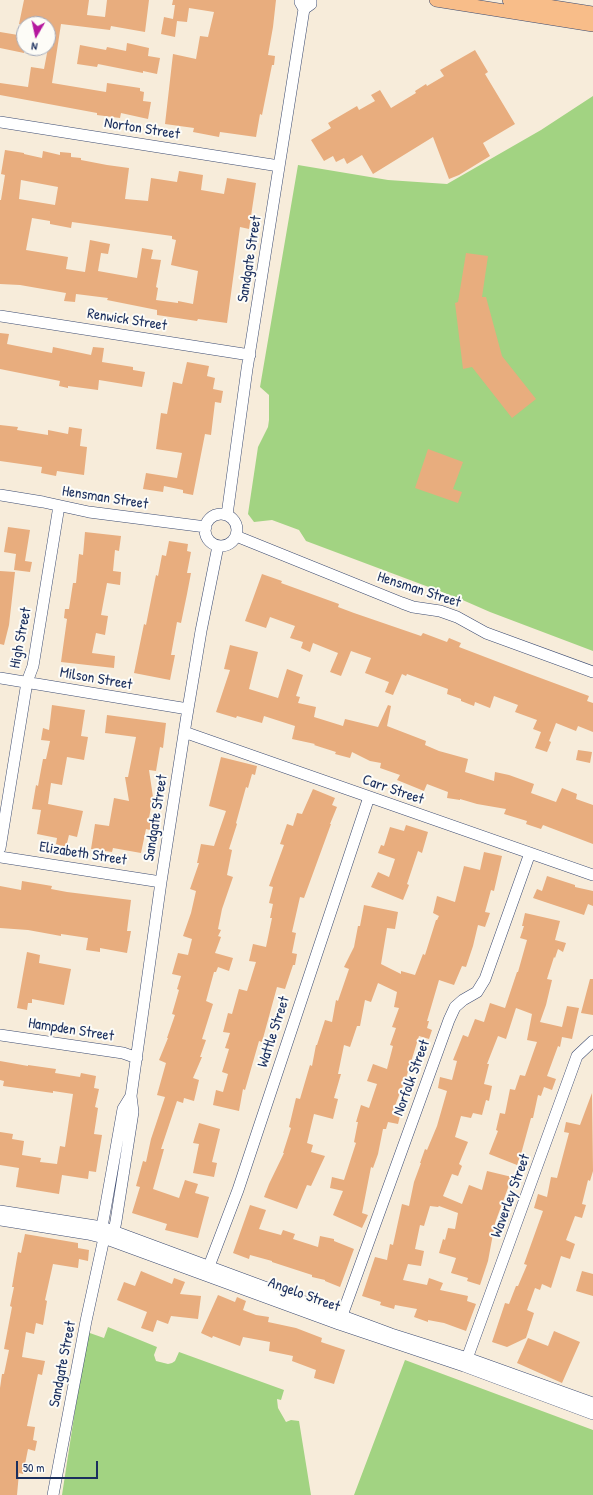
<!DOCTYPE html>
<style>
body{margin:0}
#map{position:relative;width:593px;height:1495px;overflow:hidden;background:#f7ecda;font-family:"Patrick Hand",sans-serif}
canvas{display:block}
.north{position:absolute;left:16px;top:16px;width:40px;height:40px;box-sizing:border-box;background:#fdfcf7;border:1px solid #a3aaba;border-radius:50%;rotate:189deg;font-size:11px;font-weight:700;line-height:16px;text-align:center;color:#1b2f5e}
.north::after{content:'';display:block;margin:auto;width:14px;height:18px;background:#b5179e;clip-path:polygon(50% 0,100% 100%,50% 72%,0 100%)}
.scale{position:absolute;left:16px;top:1461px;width:82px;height:18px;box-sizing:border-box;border:2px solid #1b2f5e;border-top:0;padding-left:5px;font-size:12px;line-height:14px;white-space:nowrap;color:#1b2f5e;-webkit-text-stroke:3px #fdfcf7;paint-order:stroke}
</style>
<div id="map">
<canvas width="593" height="1495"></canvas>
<div class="north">N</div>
<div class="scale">50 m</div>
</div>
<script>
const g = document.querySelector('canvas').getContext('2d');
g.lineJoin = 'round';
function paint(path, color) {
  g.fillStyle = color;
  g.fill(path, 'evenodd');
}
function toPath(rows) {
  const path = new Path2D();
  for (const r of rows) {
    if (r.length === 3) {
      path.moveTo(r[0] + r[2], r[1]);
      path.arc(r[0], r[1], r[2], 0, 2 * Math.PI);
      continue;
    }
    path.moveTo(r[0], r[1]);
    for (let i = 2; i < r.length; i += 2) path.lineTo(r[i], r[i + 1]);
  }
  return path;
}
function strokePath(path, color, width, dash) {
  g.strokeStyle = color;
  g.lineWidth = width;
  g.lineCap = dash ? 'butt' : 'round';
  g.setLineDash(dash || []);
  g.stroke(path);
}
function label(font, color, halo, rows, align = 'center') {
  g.font = font + ' "Patrick Hand",sans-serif';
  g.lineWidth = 4;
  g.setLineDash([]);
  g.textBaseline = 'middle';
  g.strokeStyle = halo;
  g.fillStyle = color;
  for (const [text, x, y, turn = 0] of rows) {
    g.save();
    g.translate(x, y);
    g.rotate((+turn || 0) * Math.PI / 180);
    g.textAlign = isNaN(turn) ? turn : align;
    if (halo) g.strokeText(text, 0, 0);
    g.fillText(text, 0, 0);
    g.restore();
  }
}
paint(toPath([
 [593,96,593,651,490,612,458,598,306,541,299,530,272,520,254,522,248,514,258,447,268,427,269,420,269,395,260,387,298,165,388,180,447,184,541,130],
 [108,1327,157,1347,154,1355,156,1361,168,1364,172,1363,175,1361,179,1352,284,1390,281,1400,277,1399,278,1408,286,1422,291,1420,299,1421,311,1495,62,1495,87,1332,104,1338],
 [405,1360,593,1430,593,1495,354,1495]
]), '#a2d382');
paint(toPath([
 [24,0,89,0,87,15,105,17,107,0,149,0,145,32,111,26,110,30,61,24,52,83,106,92,107,83,140,88,140,91,144,92,143,101,151,102,148,119,121,113,120,118,97,115,97,113,0,95,0,83,28,87,31,67,44,69,48,48,48,24,19,24],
 [173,0,276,0,273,27,268,55,275,56,274,65,272,65,262,115,260,114,256,137,220,132,219,137,193,132,194,128,165,124,173,54,196,59,200,36,208,37,214,12,189,8,187,22,177,21,175,37,161,34,164,17,173,19,175,5,172,5],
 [0,32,24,36,24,53,0,48],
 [127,43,149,48,148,56,160,58,157,74,143,71,143,73,98,64,97,67,77,64,80,45,106,50,107,47,126,51],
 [475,50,488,72,485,74,515,124,483,143,490,156,459,175,449,179,433,137,373,174,362,155,347,164,344,158,336,162,333,156,324,161,311,140,331,128,328,123,357,106,359,110,375,101,371,95,380,90,391,108,416,93,415,91,426,84,427,86,444,76,440,70],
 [5,150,24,153,24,154,42,158,43,151,60,155,60,152,71,153,71,157,81,158,81,160,107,165,129,168,125,199,148,201,151,178,177,182,179,171,203,175,201,190,224,194,227,178,256,183,249,229,240,227,227,323,198,319,197,321,157,315,157,310,107,300,108,298,76,294,75,302,64,301,66,293,20,285,0,284,0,200,1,200,5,175,1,174],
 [21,180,58,187,55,205,19,199],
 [32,218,50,221,50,224,71,228,72,222,172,236,172,239,176,240,171,265,198,271,193,304,178,301,178,303,156,300,158,288,156,287,161,260,151,259,153,250,142,248,137,278,98,271,101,253,108,254,110,244,90,240,85,272,66,269,68,257,26,250],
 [466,253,488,256,482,297,486,297,502,356,536,399,512,418,472,367,463,369,455,303,458,302],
 [0,333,9,334,7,344,52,353,53,347,91,355,93,347,104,348,102,362,133,367,133,370,145,372,142,387,99,380,98,390,68,386,68,388,59,386,60,381,0,369],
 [187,362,209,366,207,376,215,378,213,389,223,391,221,403,215,402,211,435,205,434,193,495,183,493,183,490,164,486,163,492,143,489,146,473,177,478,182,453,156,449,161,413,167,414,173,382,182,384],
 [0,425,18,427,17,430,48,435,48,430,68,434,69,427,82,429,80,446,87,447,84,475,57,471,56,476,41,473,42,467,0,461],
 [428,449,463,462,453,489,462,492,458,503,415,488],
 [8,527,30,530,25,561,32,562,30,572,14,570,16,554,4,552],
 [85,532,121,536,119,551,115,550,113,571,121,572,120,585,107,583,101,615,108,616,105,635,96,633,92,653,115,656,114,668,61,662,67,619,64,618,65,609,69,609,73,583,76,583,79,554,83,555],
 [169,541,188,544,187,551,191,552,187,573,191,573,187,594,181,623,177,622,171,655,175,655,170,680,134,673,144,624,146,625,156,575,158,576,162,555,166,556],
 [0,571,15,572,9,625,4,645,0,644],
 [262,574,282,581,281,583,339,604,338,607,354,613,421,636,423,633,447,642,449,638,461,643,459,647,527,673,589,696,587,701,593,703,593,732,578,726,576,731,556,723,549,741,551,742,547,752,535,748,541,732,533,729,537,720,515,712,518,705,494,696,490,708,475,702,474,706,461,701,461,699,447,694,448,689,407,674,406,676,402,674,393,695,385,692,389,682,365,673,371,658,351,651,341,676,330,672,338,653,313,643,310,652,301,648,303,642,290,638,295,626,270,617,266,628,245,621],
 [230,645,258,652,249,689,278,698,287,669,303,675,296,696,300,697,298,703,316,707,314,717,343,726,345,719,378,727,388,705,391,706,387,726,426,741,425,745,439,751,468,759,465,772,494,781,495,772,509,775,534,784,531,793,556,802,562,788,577,794,576,799,593,805,593,844,543,825,541,829,526,824,527,821,504,814,506,809,477,804,460,799,460,800,447,798,448,792,427,784,424,791,397,780,400,775,380,768,381,763,370,761,352,752,350,758,335,754,336,752,314,745,315,744,292,739,295,726,264,716,262,723,237,716,236,718,216,712,230,670,224,669],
 [52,705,85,710,81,736,88,737,84,760,67,757,62,785,51,783,48,804,83,811,77,837,69,835,66,847,56,844,57,838,37,834,41,810,32,809,36,785,38,786,43,759,46,759,50,741,41,740,43,728,49,730],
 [107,715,166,723,163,748,160,747,156,771,149,770,153,797,149,818,152,818,150,830,146,829,141,853,113,848,112,852,91,849,95,824,109,826,114,798,129,801,125,777,128,777,136,737,105,733],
 [578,750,592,752,590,763,576,760],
 [221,757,257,766,255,775,252,774,248,788,246,787,236,823,237,824,229,849,232,850,227,875,233,877,222,909,218,929,221,930,218,936,221,937,215,953,233,958,229,971,218,967,216,972,214,972,206,1001,213,1004,202,1039,206,1040,200,1057,202,1057,193,1078,199,1080,194,1101,184,1098,183,1103,177,1101,161,1149,164,1149,153,1189,179,1198,185,1180,198,1184,195,1193,209,1197,198,1238,165,1230,167,1224,132,1213,140,1187,136,1186,143,1161,146,1162,151,1139,165,1097,157,1095,166,1063,159,1060,168,1038,167,1038,175,1015,172,1014,179,990,177,989,181,976,172,974,178,953,188,955,192,939,183,936,191,913,196,891,190,889,199,863,197,863,201,844,214,846,226,811,209,806],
 [313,789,335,798,332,805,337,807,330,824,331,824,304,898,300,897,292,932,296,933,292,953,297,954,295,965,293,965,285,989,277,987,262,1042,259,1041,245,1090,243,1089,239,1111,213,1105,216,1090,223,1092,228,1074,222,1072,229,1049,225,1048,230,1033,223,1032,228,1013,232,1014,239,989,247,991,256,962,249,961,253,944,266,947,272,918,270,918,273,904,269,903,273,887,269,886,284,845,280,844,287,824,293,826,297,813,302,814],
 [406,825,428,832,422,853,418,851,407,884,409,885,403,900,371,887,378,872,389,877,395,859,378,853,381,845,384,846,390,827,404,831],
 [484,852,502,856,494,891,491,890,485,912,490,913,485,927,478,925,473,946,466,967,462,966,454,985,439,980,427,1021,429,1021,427,1028,432,1030,429,1039,419,1036,406,1078,392,1113,400,1116,398,1124,388,1122,386,1129,383,1129,378,1154,373,1168,371,1167,362,1213,368,1215,362,1228,333,1215,343,1191,330,1188,332,1177,344,1180,356,1143,354,1142,358,1122,356,1122,361,1105,369,1108,377,1084,367,1081,373,1064,387,1069,393,1046,390,1045,396,1028,392,1027,399,1008,394,1007,397,992,378,983,371,1002,365,1000,360,1026,357,1026,350,1047,344,1045,338,1074,341,1074,334,1098,338,1099,333,1119,314,1114,307,1143,313,1145,311,1152,325,1156,311,1186,307,1185,297,1209,264,1197,269,1184,284,1153,283,1153,291,1128,289,1127,296,1098,300,1099,310,1065,312,1066,316,1045,317,1045,325,1020,332,1022,336,1000,338,1001,349,969,344,967,354,947,358,926,360,926,364,905,398,912,395,929,387,928,381,964,401,974,401,971,415,975,423,954,425,955,436,920,437,920,439,916,433,913,437,896,455,902,464,866,480,870],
 [547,876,575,885,575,887,593,891,593,906,588,904,584,915,533,898,537,889,542,891],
 [22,881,52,886,51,889,67,892,131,900,127,931,131,931,127,953,100,948,100,952,86,950,88,938,61,934,61,936,28,930,0,928,0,886,21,890],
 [525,913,560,921,555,940,566,943,563,952,558,949,555,958,554,957,547,979,552,980,546,1005,540,1022,562,1027,567,1006,579,1008,572,1039,562,1037,560,1047,558,1046,547,1076,556,1079,552,1090,544,1087,541,1096,538,1095,533,1118,531,1118,521,1154,517,1165,489,1154,498,1131,496,1130,500,1113,505,1114,510,1089,515,1090,520,1075,525,1076,537,1042,527,1040,532,1014,516,1008,506,1039,498,1036,487,1064,489,1064,484,1084,492,1086,489,1101,486,1100,482,1115,473,1113,471,1118,461,1116,455,1137,468,1142,459,1164,462,1166,458,1176,452,1174,443,1196,462,1204,469,1185,482,1190,487,1171,512,1177,495,1223,488,1261,480,1285,467,1281,468,1278,451,1273,456,1258,439,1253,443,1239,445,1240,448,1228,455,1229,458,1213,439,1206,438,1207,430,1206,424,1226,420,1225,415,1249,424,1251,421,1266,408,1264,403,1280,427,1285,429,1278,443,1283,440,1290,468,1296,467,1301,476,1304,466,1331,444,1323,428,1320,428,1322,414,1317,417,1309,395,1305,394,1309,380,1305,381,1302,362,1296,375,1257,387,1260,390,1244,393,1245,402,1204,409,1206,414,1182,421,1163,420,1163,425,1149,427,1150,437,1126,447,1091,438,1088,440,1077,452,1080,457,1061,453,1060,463,1035,468,1037,475,1019,484,1022,490,1003,505,1008,517,972,518,972,527,940,520,938,524,926,522,926],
 [27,952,40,955,39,963,71,969,64,1005,32,999,32,1003,28,1003,27,1010,17,1008],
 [590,979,593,979,593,1015,581,1013],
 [0,1061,28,1066,28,1065,56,1069,55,1073,80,1077,81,1073,96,1076,94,1088,99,1089,95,1107,98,1108,94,1134,102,1135,96,1172,89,1171,88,1179,62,1175,59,1194,16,1187,19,1168,0,1165,0,1132,13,1134,12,1139,24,1141,22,1155,41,1158,40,1162,57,1164,60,1146,65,1147,73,1094,53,1091,53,1093,3,1086,4,1081,0,1080],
 [592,1093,593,1171,590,1181,588,1180,582,1204,586,1205,582,1218,575,1216,566,1240,575,1244,570,1259,561,1256,551,1288,542,1284,540,1290,535,1288,527,1310,534,1313,526,1338,507,1347,492,1342,505,1303,509,1304,516,1286,518,1286,527,1265,524,1264,543,1211,534,1208,538,1194,547,1197,551,1177,557,1178,569,1133,564,1132,566,1122,580,1125],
 [199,1123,220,1129,212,1162,217,1163,214,1177,193,1173,199,1144,193,1143],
 [250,1205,266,1210,259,1229,281,1235,283,1230,295,1234,293,1239,318,1247,320,1236,334,1239,334,1241,354,1249,340,1287,325,1281,325,1280,312,1277,312,1275,272,1262,272,1261,250,1255,249,1259,233,1253],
 [25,1234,78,1243,78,1248,89,1250,88,1261,79,1259,78,1268,53,1264,45,1300,47,1301,43,1325,36,1323,34,1334,26,1332,22,1357,45,1361,42,1375,38,1374,27,1426,35,1427,33,1440,37,1441,35,1451,28,1449,23,1474,19,1473,17,1495,0,1495,0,1388,2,1374,4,1374,9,1350,4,1349,12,1307,10,1306,14,1287,12,1287,18,1252,21,1253],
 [141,1271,172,1284,174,1278,185,1282,180,1294,201,1296,198,1319,171,1316,168,1324,157,1320,153,1332,141,1328,147,1312,117,1300,124,1282,135,1286],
 [582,1271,593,1274,593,1296,576,1291],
 [218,1295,235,1302,237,1297,246,1301,243,1310,256,1315,269,1317,268,1322,296,1328,322,1338,321,1342,345,1350,334,1384,314,1378,316,1370,292,1361,293,1356,269,1351,270,1342,243,1337,240,1346,213,1336,212,1338,201,1333],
 [554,1331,580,1342,562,1383,517,1363,528,1338,548,1346]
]), '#e8ad7e');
const minor = toPath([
 [300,0,300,2,304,9],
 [0,122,279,166],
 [0,316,250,355],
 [0,495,43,502,89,512,206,527],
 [221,530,16],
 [227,515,247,369,304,9,311,4,311,0],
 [236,536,402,603,413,607,440,611,457,617,486,633,593,672],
 [0,678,188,709],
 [184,732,593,875],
 [0,848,27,682,33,666,59,506],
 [0,857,161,882],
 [0,1035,123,1053,137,1058],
 [0,1211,102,1227,391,1334,467,1358,593,1403],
 [0,1220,88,1234,104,1238,339,1324,464,1366,593,1414],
 [104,1238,114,1231,116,1221,133,1112,131,1096,161,882,186,721,201,631,218,546],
 [206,1274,238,1190,369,797],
 [340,1321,449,1020,455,1007,463,1000,477,992,485,979,530,853],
 [465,1364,577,1056,593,1041],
 [53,1495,86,1321,104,1238,102,1227,123,1109,131,1096]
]);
const major = toPath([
 [436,0,593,25],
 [509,0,593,13]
]);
strokePath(minor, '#3c4b71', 12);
strokePath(major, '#3c4b71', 14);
strokePath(minor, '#fff', 11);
strokePath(major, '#f8bd89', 13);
label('15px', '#1b2f5e', '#fdfcf7', [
 ["Norton Street",142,129,9],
 ["Sandgate Street",250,259,-81],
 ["Renwick Street",127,320,9],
 ["Hensman Street",105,498,9],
 ["Hensman Street",419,590,18],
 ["High Street",21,638,-79],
 ["Milson Street",96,679,10],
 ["Carr Street",393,790,19],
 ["Sandgate Street",156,818,-81],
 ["Elizabeth Street",83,854,9],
 ["Hampden Street",71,1030,9],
 ["Wattle Street",274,1032,-72],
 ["Norfolk Street",412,1078,-70],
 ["Waverley Street",511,1196,-70],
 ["Angelo Street",304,1295,20],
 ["Sandgate Street",63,1364,-79]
]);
</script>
